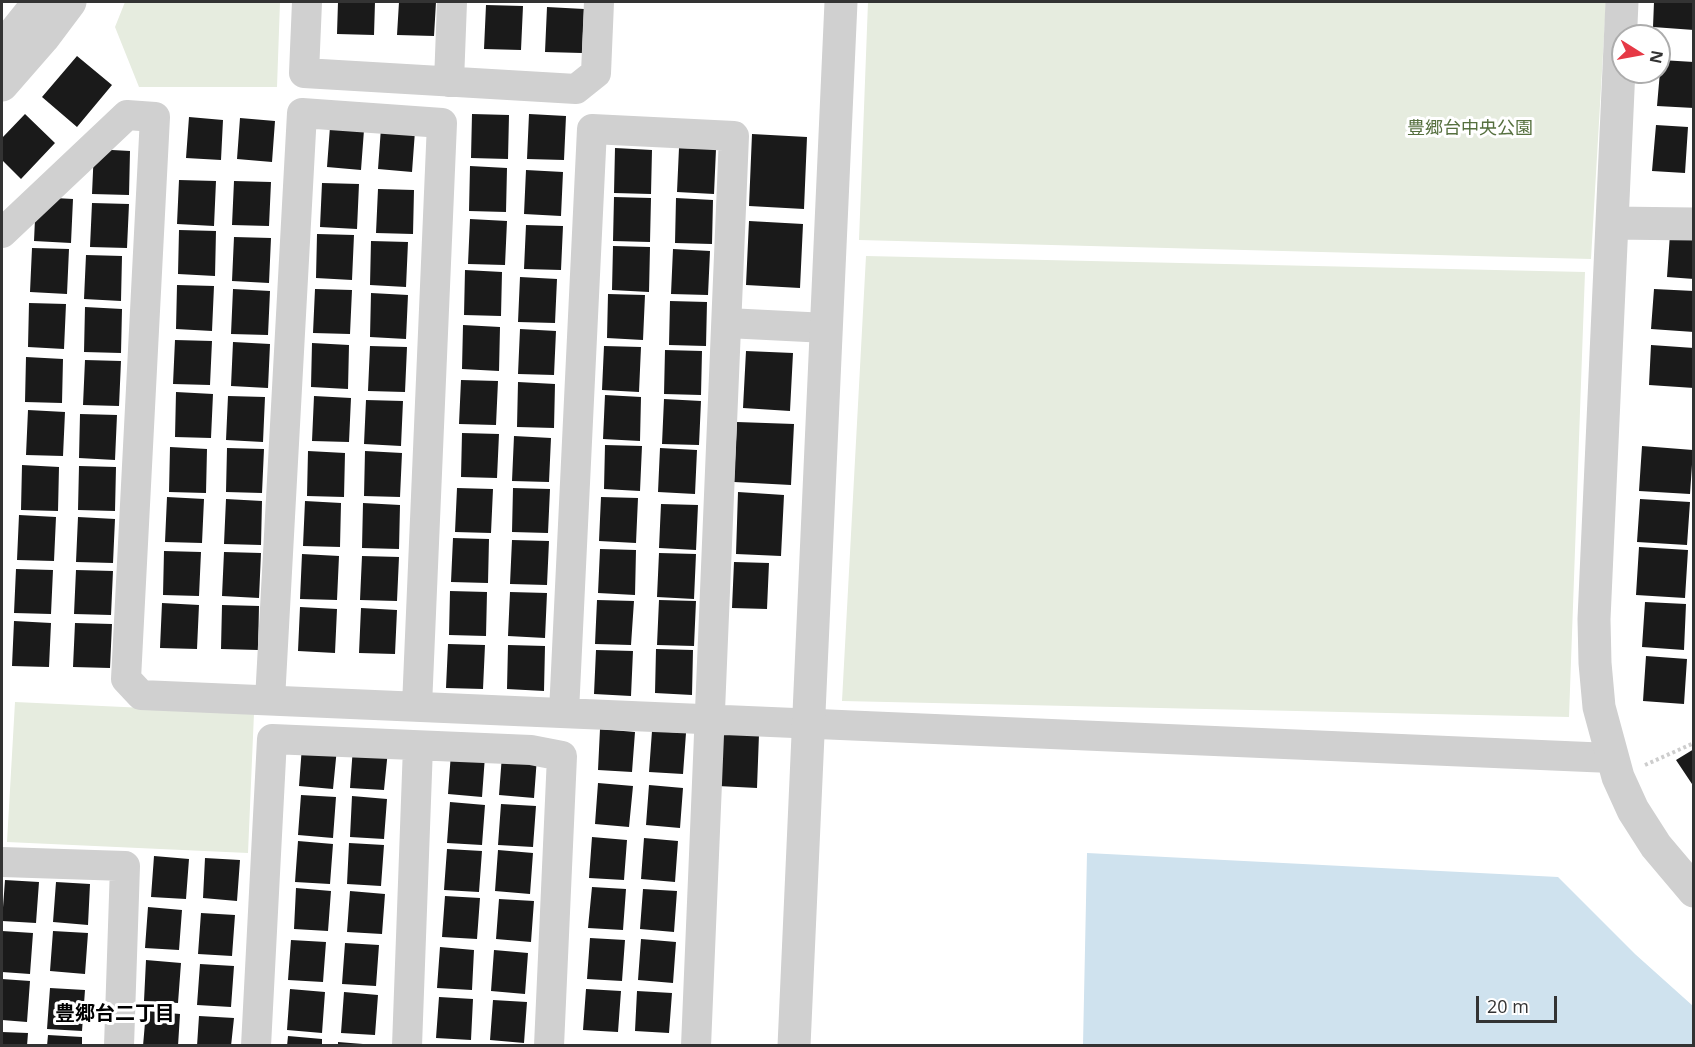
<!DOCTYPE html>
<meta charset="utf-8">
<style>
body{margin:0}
#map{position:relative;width:1695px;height:1047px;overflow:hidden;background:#fff;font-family:"Open Sans",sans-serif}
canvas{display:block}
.frame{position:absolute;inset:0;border:3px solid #333;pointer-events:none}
.north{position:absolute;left:1611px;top:24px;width:60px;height:60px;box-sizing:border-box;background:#fff;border:2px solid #adadad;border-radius:50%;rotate:101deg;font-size:16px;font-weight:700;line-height:24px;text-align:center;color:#333}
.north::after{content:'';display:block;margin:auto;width:21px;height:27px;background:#e63946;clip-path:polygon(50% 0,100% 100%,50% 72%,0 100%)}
.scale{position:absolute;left:1476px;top:996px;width:81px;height:27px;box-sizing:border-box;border:3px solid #333;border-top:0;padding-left:8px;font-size:18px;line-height:21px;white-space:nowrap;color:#333;-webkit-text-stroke:4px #fff;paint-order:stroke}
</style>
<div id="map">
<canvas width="1695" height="1047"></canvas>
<div class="frame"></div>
<div class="north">N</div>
<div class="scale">20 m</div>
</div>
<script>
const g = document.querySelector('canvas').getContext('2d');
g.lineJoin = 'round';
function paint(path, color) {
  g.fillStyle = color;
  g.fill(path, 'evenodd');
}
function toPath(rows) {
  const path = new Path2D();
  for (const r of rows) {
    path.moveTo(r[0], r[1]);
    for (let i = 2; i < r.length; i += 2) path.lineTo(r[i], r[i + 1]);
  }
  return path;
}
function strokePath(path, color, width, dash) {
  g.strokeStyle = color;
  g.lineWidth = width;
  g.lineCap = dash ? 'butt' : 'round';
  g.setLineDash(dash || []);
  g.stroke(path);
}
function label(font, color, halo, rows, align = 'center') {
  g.font = font + ' "Open Sans","Noto Sans JP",sans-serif';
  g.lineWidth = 6;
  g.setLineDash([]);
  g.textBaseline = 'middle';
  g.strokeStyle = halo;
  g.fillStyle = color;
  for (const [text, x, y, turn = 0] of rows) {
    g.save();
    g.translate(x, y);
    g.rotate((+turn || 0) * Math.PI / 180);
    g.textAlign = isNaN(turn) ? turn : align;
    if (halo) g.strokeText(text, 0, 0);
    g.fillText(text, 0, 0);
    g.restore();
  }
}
paint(toPath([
 [125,2,280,2,277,87,139,87,115,27],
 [868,2,1606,2,1591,259,859,240],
 [866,256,1585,272,1569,717,842,701],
 [15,702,254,713,248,853,7,842]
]), '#e6ecdf');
paint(toPath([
 [1087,853,1558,877,1635,954,1693,1006,1693,1045,1083,1045]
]), '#cfe2ee');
paint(toPath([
 [338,2,375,2,374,35,337,34],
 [399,2,436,2,434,36,397,35],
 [1654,2,1694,2,1694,30,1653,27],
 [486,5,523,6,521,50,484,49],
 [547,7,584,9,582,53,545,52],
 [77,56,112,85,77,127,42,97],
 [1661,60,1694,62,1694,108,1657,106],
 [25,114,55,143,21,179,2,160,2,138],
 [472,114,509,115,508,159,471,158],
 [529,114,566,116,564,160,527,159],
 [189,117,223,120,221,160,186,158],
 [240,118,275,121,272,162,237,159],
 [1656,125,1688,127,1685,173,1652,171],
 [330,127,364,130,361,170,327,167],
 [381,128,415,131,412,172,378,169],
 [752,134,807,137,804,209,749,206],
 [615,148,652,150,651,194,614,193],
 [679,148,716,149,714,194,677,192],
 [94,149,130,151,129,195,92,194],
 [470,166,507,168,506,212,469,211],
 [526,170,563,172,561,216,524,214],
 [179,180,216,181,214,226,177,224],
 [234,181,271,182,269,226,232,225],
 [322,183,359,184,357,229,320,227],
 [378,189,414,190,413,234,376,233],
 [36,197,73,199,71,243,34,241],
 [614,197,651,198,650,242,613,241],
 [676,198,713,200,712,244,675,243],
 [92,203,129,204,127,248,90,247],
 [470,219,507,221,505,265,468,264],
 [749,221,803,224,800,288,746,285],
 [526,225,563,226,561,270,524,269],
 [179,230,216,231,215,276,178,274],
 [317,234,354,235,352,280,316,278],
 [1670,234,1694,235,1694,279,1667,277],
 [234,237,271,238,269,283,232,281],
 [371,241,408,242,406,287,370,285],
 [613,246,650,247,649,292,612,290],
 [32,248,69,249,67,294,30,292],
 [673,249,710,251,708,295,671,294],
 [86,255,122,256,121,301,84,299],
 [465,270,502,272,501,316,464,315],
 [520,277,557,279,555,323,518,322],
 [177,285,214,286,212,331,176,329],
 [233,289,270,291,268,335,231,334],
 [315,289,352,290,350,334,313,333],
 [1654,289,1694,291,1694,332,1651,329],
 [371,293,408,295,406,339,370,337],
 [608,294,645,295,643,340,607,338],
 [670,301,707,302,706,346,669,345],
 [29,303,66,304,64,349,28,347],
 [85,307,122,309,121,353,84,352],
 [463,325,500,327,499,371,462,369],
 [520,329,556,331,554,375,518,374],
 [175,340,212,341,210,385,173,384],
 [233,342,270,344,268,388,231,386],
 [312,343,349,345,348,389,311,387],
 [1651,345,1694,348,1694,388,1649,385],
 [370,346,407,347,405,392,368,391],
 [604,346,641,347,639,392,602,390],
 [665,350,702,351,701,395,664,394],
 [746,351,793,353,790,411,743,408],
 [26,357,63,359,62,403,25,402],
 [85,360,121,361,119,406,83,405],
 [461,380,498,381,496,425,459,424],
 [518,382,555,384,554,428,517,427],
 [176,392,213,394,211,438,175,437],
 [605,395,641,397,640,441,603,439],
 [228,396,265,397,263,442,226,440],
 [314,396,351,398,349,442,312,441],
 [664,399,701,401,699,445,662,444],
 [366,400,403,401,401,446,364,444],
 [28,410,65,412,63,456,26,455],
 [80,414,117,415,115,460,79,458],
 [737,422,794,424,791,485,734,482],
 [462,433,499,434,497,478,461,477],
 [514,436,551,438,549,482,512,481],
 [605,445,642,446,640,491,604,489],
 [1642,446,1693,450,1690,494,1639,491],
 [170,447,207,449,206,493,169,492],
 [227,448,264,449,262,493,226,492],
 [660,448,697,450,695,494,658,492],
 [308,451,345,453,344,497,307,496],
 [365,451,402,453,400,497,364,496],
 [22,465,59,467,58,511,21,510],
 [79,466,116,467,115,511,78,510],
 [457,488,493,489,491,533,455,532],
 [513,488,550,489,548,533,512,532],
 [738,492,784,495,781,556,736,554],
 [167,497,204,499,202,543,165,542],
 [601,497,638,498,636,543,599,541],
 [226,499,262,501,261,545,224,544],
 [1640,499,1690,502,1687,545,1637,542],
 [305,501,341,503,340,547,303,546],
 [363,503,400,505,399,549,362,548],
 [661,504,698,505,696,550,659,548],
 [19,515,56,517,54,561,17,560],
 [78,517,115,519,113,563,76,562],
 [453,538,489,539,488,583,451,582],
 [512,540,549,541,547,585,510,584],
 [1639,547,1688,550,1685,598,1636,595],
 [600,549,636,550,635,595,598,593],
 [164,551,201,552,199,596,163,595],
 [224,552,261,553,259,598,222,596],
 [659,553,696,554,694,599,657,597],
 [302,554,339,556,337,600,300,599],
 [362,556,399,557,397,601,360,600],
 [734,562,769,563,767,609,732,608],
 [16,569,53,570,51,614,14,613],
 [76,570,113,571,111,615,74,614],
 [450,591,487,592,486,636,449,635],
 [510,592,547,593,545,638,508,636],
 [597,600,634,601,631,645,595,644],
 [659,600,696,601,694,646,657,645],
 [1645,602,1686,604,1684,650,1642,647],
 [162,603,199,605,197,649,160,648],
 [222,605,259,606,258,650,221,649],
 [300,607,337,609,335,653,298,651],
 [361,608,397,610,395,654,359,653],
 [14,621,51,623,49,667,12,666],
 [75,623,112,624,110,668,73,667],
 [448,644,485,645,483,689,446,688],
 [508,645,545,646,544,691,507,689],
 [656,649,693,650,692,695,655,693],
 [596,650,633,651,631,696,594,694],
 [1646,656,1687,659,1684,704,1643,701],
 [600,729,635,732,632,772,598,770],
 [652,731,686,733,683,774,649,772],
 [721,733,759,734,757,788,718,786],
 [302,746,337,748,333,789,299,786],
 [353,747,388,750,384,790,350,788],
 [1694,749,1694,787,1676,760],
 [451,753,485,756,482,797,448,794],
 [502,755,537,757,534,798,499,795],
 [598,783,633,786,629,827,595,824],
 [649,785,683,788,680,828,646,825],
 [301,795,336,797,333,838,298,835],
 [352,796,387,799,384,839,350,837],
 [450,802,485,805,482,845,447,843],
 [501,804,536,806,533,847,498,845],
 [592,837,627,840,624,880,589,878],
 [644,838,678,841,675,882,641,879],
 [298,841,333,844,330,884,295,882],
 [349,843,384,845,381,886,347,884],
 [447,849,482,851,479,892,444,890],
 [498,850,533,853,530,894,495,891],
 [154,856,189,859,186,899,151,897],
 [205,858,240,860,237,901,203,898],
 [5,880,39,882,36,923,2,921],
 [56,882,90,884,88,925,53,922],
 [592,887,626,889,623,930,588,928],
 [296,888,331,891,328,931,294,929],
 [643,889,677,891,674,932,640,929],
 [350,891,385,894,382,934,347,932],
 [445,896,480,898,477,939,442,937],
 [499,899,534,901,531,942,496,939],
 [148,907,182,910,179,950,145,948],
 [201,913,235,915,232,956,198,954],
 [2,931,33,933,30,974,2,972],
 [53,931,88,933,85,974,50,971],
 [590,938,625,940,622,981,587,979],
 [641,939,676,942,673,983,638,980],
 [291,940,326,942,323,982,288,980],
 [345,943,379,945,376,986,342,984],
 [440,947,474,950,472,990,437,988],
 [494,950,528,953,525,994,491,991],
 [146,960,181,963,178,1003,144,1001],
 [200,964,234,966,231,1007,197,1005],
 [2,979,30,981,27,1022,2,1020],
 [50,988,85,990,82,1031,47,1029],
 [290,989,325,992,322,1033,287,1030],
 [586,989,621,991,618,1032,583,1030],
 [637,991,672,993,669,1033,635,1031],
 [344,992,378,995,375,1035,341,1033],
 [439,997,473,999,471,1040,436,1038],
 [493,1000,527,1002,524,1043,490,1040],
 [146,1011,180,1014,178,1046,143,1046],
 [199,1016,234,1018,231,1046,197,1046],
 [2,1032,28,1033,27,1046,2,1046],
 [48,1035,82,1037,82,1046,47,1046],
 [288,1036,322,1039,322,1046,287,1046],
 [338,1042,363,1044,363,1046,338,1046]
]), '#1a1a1a');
strokePath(toPath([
 [1645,765,1694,743]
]), '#cdcdcd', 4, [3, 3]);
strokePath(toPath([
 [307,2,304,73,576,89,596,73,599,2],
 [449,82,452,2],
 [2,233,127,115,155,117,126,679,141,695,1611,758],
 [727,323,827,328],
 [270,700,302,113,442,123,417,706],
 [564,712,592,129,734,136,696,1046],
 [2,862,125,866,119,1046],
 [256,1046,272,739,531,750,562,756,549,1046],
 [407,1046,418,746]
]), '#d0d0d0', 30);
strokePath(toPath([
 [1622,2,1594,619,1595,663,1599,707,1618,777,1633,810,1656,846,1694,891],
 [2,48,39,2],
 [2,85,43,38,70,2],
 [1613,223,1694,224],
 [794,1046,841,2]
]), '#d0d0d0', 33);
label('18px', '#56703f', '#fff', [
 ["豊郷台中央公園",1470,129]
]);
label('bold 20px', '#000', '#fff', [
 ["豊郷台二丁目",115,1014]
]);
</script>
